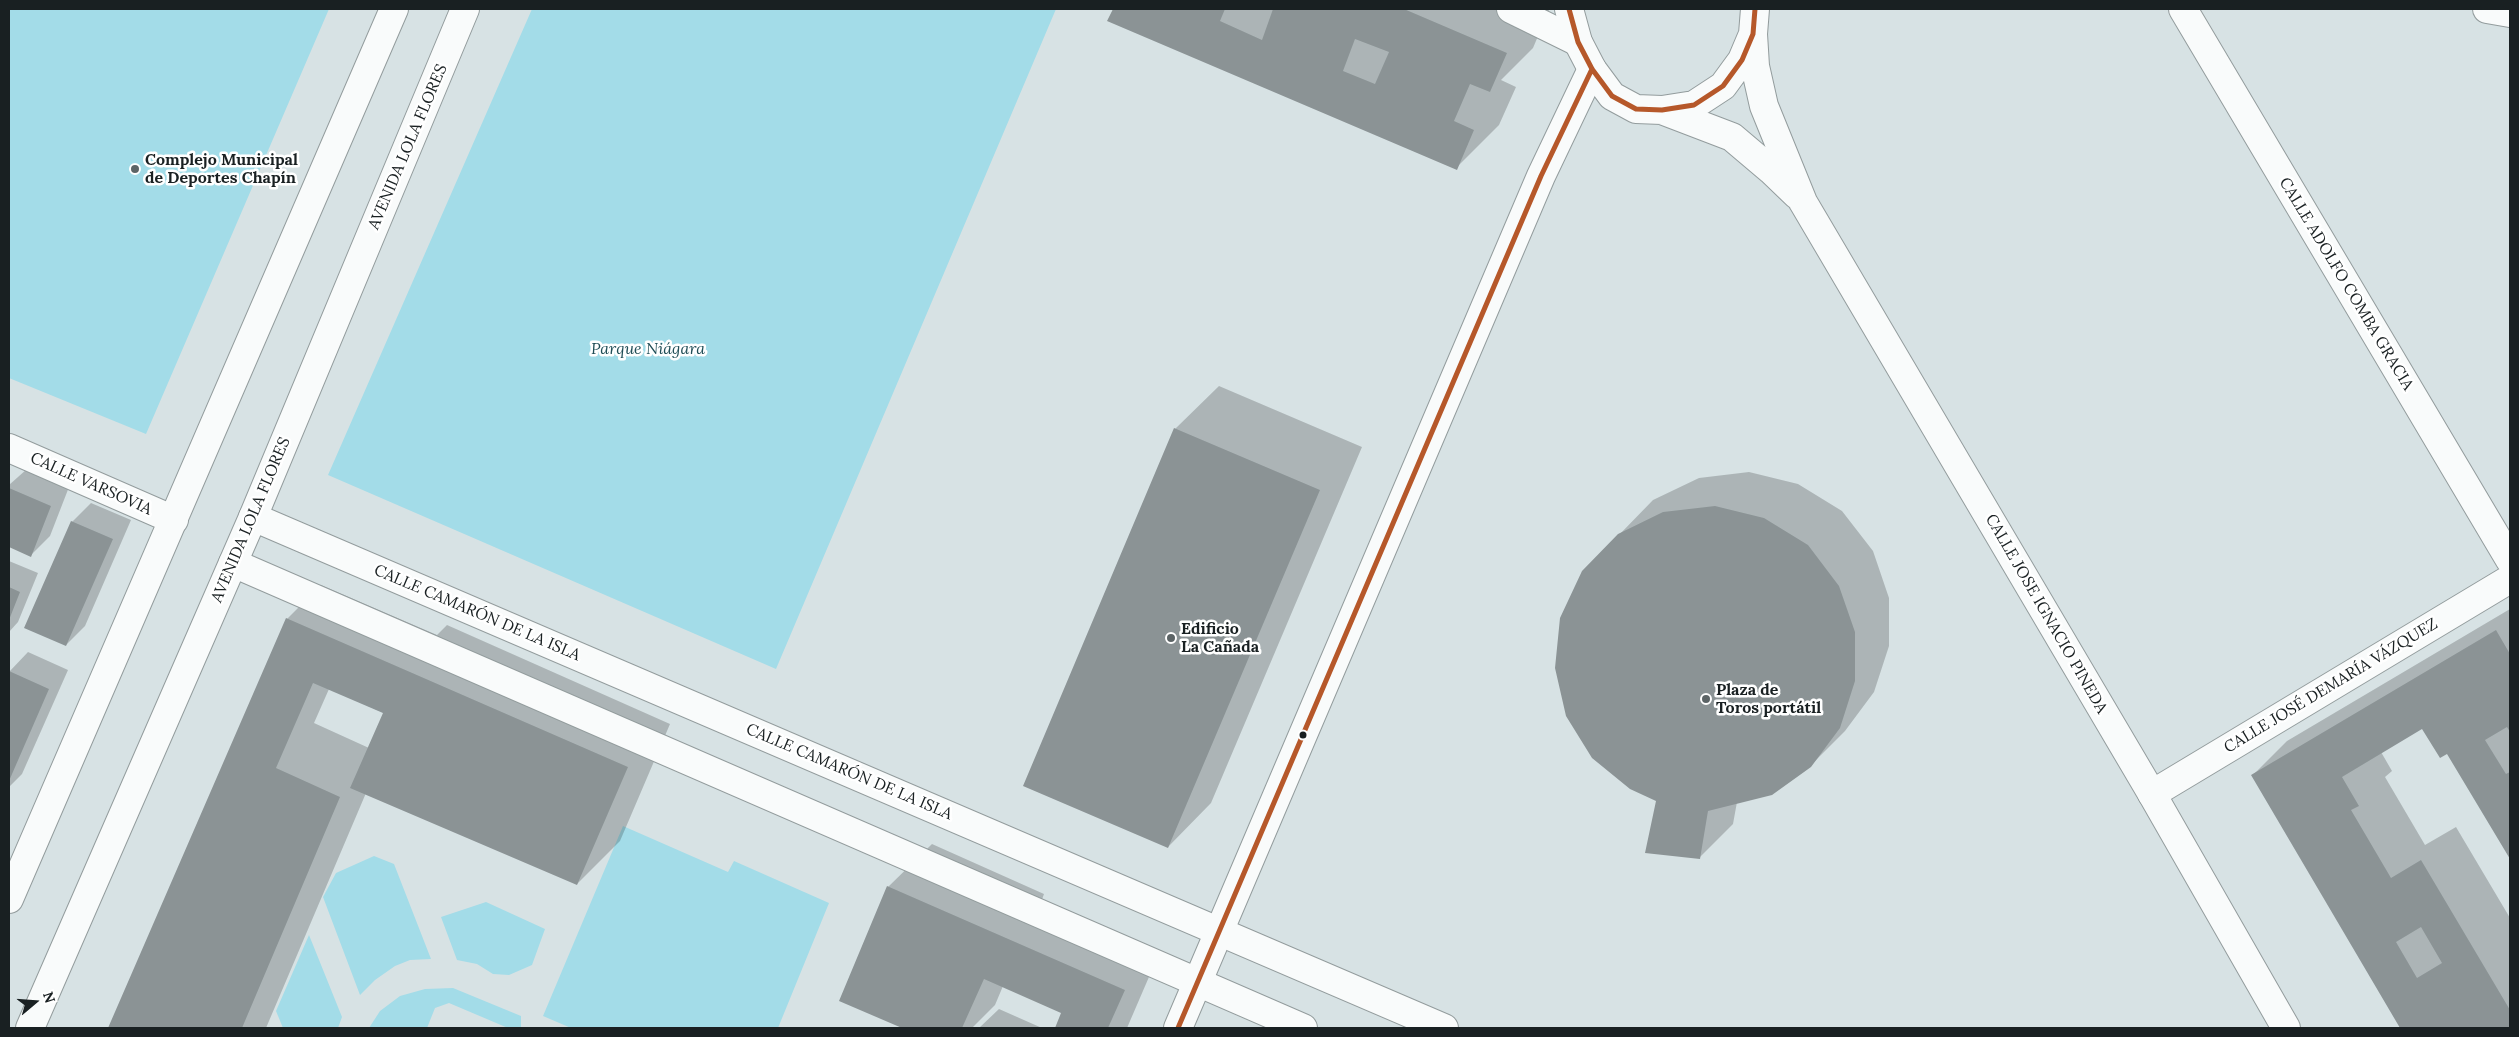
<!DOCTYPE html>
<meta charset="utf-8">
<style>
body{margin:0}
#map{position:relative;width:2519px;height:1037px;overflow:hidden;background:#d7e2e4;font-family:Lora,serif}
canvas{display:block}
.frame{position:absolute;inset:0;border:10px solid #192022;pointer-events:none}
.north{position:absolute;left:10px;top:977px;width:50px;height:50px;-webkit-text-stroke:4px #fff;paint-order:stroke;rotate:72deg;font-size:14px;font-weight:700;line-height:20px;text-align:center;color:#192022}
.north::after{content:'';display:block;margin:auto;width:18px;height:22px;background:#192022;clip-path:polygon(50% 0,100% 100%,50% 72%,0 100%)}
</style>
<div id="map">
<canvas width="2519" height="1037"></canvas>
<div class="frame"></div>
<div class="north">N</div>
</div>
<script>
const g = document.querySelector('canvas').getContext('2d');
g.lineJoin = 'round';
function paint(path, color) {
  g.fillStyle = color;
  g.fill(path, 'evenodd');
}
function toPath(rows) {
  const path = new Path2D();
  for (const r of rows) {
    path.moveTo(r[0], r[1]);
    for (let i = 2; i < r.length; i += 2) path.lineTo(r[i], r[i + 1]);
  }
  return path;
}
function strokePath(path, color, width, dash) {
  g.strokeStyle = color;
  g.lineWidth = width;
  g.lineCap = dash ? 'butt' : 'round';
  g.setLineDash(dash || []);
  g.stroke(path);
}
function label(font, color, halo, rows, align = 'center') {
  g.font = font + ' Lora,serif';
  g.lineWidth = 5;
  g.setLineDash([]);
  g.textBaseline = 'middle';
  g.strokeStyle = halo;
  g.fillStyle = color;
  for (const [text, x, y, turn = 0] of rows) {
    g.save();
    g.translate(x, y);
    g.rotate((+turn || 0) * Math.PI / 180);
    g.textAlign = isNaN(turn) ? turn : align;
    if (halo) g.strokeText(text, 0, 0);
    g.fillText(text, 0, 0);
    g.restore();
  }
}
paint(toPath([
 [9,9,329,9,146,434,9,378],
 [532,9,1056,9,776,669,328,475],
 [623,826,728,872,734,861,829,903,778,1028,571,1028,543,1016],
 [374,856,394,864,431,959,410,960,395,966,375,980,360,995,323,897,336,873],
 [486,902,545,929,532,965,509,975,493,974,477,964,457,960,441,917],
 [309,935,342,1017,338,1028,283,1028,276,1011],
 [453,988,521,1016,521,1028,508,1028,449,1003,435,1008,427,1028,369,1028,380,1011,400,996,425,989]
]), '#a3dce8');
paint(toPath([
 [1114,9,1547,9,1549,10,1533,48,1501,80,1516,87,1499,125,1456,168,1109,20],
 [1219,386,1362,447,1211,803,1168,847,1175,429],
 [27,469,69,487,50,536,31,555,9,546,9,485],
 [1749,472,1798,484,1842,511,1873,551,1889,598,1889,646,1874,692,1845,731,1810,766,1737,802,1733,824,1699,858,1657,800,1583,572,1653,500,1699,478],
 [91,503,131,520,85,626,66,645,72,522],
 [9,561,38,573,18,622,9,632],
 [321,585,437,635,447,625,670,724,620,841,577,884,366,793,266,1028,109,1028,287,619],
 [329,689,384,713,369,748,314,723],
 [2510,609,2510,858,2448,752,2423,727,2381,752,2392,771,2385,777,2425,845,2456,827,2510,918,2510,1028,2402,1028,2253,775,2287,741],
 [28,652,68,670,22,774,9,787,9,672],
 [932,844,1044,894,1040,905,1158,956,1127,1028,1056,1028,1063,1012,1003,986,995,1005,972,1028,906,1028,840,1000,888,887],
 [999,1009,1042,1028,979,1028]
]), '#0003');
paint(toPath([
 [1113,9,1225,9,1220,21,1262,40,1273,9,1404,9,1507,53,1490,92,1470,84,1454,121,1474,130,1457,170,1107,21],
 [1355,39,1389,52,1375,84,1343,71],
 [1174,428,1320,490,1168,848,1023,786],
 [9,488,51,506,31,557,9,547],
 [1715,506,1764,518,1808,545,1839,586,1855,632,1855,681,1840,728,1811,767,1772,795,1708,811,1700,859,1645,853,1656,801,1630,789,1592,758,1566,716,1555,668,1560,618,1582,571,1618,534,1663,512],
 [71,521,113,539,66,646,24,628],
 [9,587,20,592,9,620],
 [286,618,628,767,577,885,350,788,383,713,313,683,276,768,340,797,242,1028,108,1028],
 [2496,630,2510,654,2510,732,2507,727,2485,740,2506,774,2510,772,2510,859,2447,754,2440,758,2422,729,2342,777,2359,806,2351,810,2391,878,2421,860,2510,1010,2510,1028,2400,1028,2251,775],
 [2421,927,2442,963,2417,978,2396,942],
 [9,671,49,689,9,781],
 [887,886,1125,990,1108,1028,1055,1028,1061,1013,984,979,962,1028,902,1028,839,1001]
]), '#8b9395');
const minor = toPath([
 [1511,9,1578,42],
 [2183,9,2510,560],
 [2487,9,2510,13],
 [2152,794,2510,579],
 [1178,1028,1541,176,1592,69]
]);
const tertiary = toPath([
 [1569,9,1578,42,1592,69,1612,96,1636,109,1662,110,1694,105,1723,86,1742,60,1753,34,1755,9],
 [1753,34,1755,66,1764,106,1803,202,2152,794,2286,1028],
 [1664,111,1732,137,1771,170,1797,195],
 [9,448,174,520],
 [253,517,1444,1028],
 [233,563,1303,1028]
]);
const secondary = toPath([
 [9,899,394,9],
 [30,1028,253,517,465,9]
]);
strokePath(minor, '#939c9d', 30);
strokePath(tertiary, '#939c9d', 30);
strokePath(secondary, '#939c9d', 30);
strokePath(minor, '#f9fbfb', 28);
strokePath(tertiary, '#f9fbfb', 28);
strokePath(secondary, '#f9fbfb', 28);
strokePath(toPath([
 [1569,9,1578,42,1592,69,1612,96,1636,109,1662,110,1694,105,1723,86,1742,60,1753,34,1755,9],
 [1178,1028,1541,176,1592,69]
]), '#b6582a', 5);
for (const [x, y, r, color] of [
 [135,169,5,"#5c6466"],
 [1171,638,5,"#5c6466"],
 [1706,699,5,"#5c6466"],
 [1303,735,4.5,"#192022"]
]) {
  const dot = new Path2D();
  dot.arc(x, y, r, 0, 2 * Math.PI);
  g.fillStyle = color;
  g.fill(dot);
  strokePath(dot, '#fff', 2);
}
label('16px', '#192022', '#fff', [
 ["AVENIDA LOLA FLORES",408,147,-67],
 ["CALLE ADOLFO COMBA GRACIA",2346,284,59],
 ["CALLE VARSOVIA",91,484,24],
 ["AVENIDA LOLA FLORES",251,520,-67],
 ["CALLE CAMARÓN DE LA ISLA",477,613,23],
 ["CALLE JOSE IGNACIO PINEDA",2046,614,60],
 ["CALLE JOSÉ DEMARÍA VÁZQUEZ",2331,686,-31],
 ["CALLE CAMARÓN DE LA ISLA",849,772,23]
]);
label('bold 16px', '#192022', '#fff', [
 ["Complejo Municipal",145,160],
 ["de Deportes Chapín",145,178],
 ["Edificio",1181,629],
 ["La Cañada",1181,647],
 ["Plaza de",1716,690],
 ["Toros portátil",1716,708]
], 'left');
label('italic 16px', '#1f4d56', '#fff', [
 ["Parque Niágara",648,349]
]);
</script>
